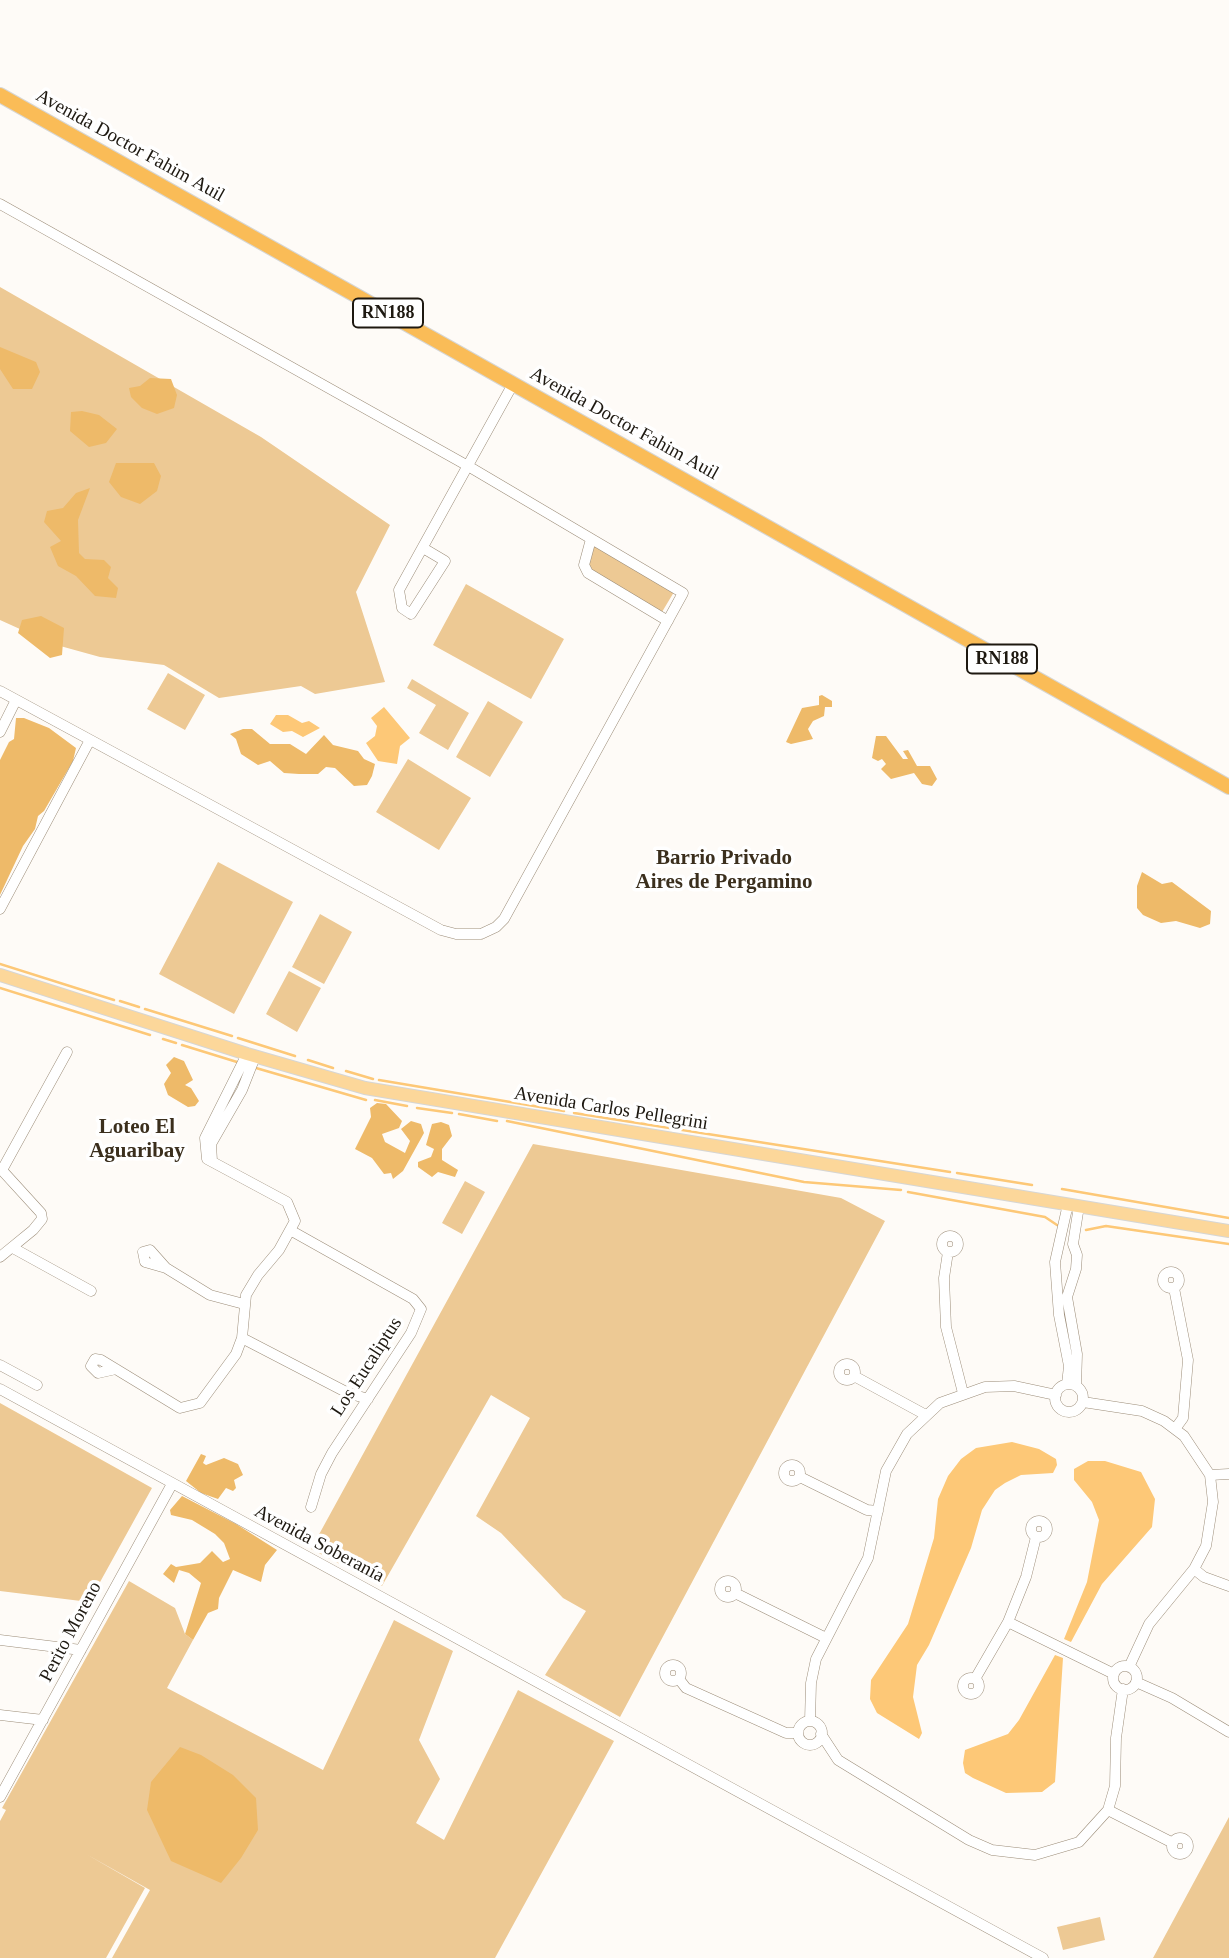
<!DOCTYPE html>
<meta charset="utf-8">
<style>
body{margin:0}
canvas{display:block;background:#fefbf7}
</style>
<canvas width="1229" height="1958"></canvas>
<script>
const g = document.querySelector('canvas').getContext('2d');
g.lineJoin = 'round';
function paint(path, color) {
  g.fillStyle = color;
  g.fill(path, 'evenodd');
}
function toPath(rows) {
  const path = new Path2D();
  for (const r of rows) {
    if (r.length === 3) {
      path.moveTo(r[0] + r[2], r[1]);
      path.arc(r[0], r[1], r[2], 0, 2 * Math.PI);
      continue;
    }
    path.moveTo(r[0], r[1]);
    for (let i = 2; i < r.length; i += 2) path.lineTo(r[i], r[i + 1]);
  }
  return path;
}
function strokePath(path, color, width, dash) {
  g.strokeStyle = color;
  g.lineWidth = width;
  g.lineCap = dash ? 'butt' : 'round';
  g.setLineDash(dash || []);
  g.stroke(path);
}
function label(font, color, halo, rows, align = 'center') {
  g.font = font + ' Georgia,serif';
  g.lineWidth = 7;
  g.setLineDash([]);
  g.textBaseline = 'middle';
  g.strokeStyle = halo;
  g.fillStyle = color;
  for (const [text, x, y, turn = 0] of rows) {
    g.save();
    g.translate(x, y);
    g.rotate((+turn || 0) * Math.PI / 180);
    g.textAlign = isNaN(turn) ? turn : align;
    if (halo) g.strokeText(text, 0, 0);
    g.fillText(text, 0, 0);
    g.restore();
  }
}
paint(toPath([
 [0,287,261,437,390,525,356,592,385,682,315,694,301,686,219,698,164,665,100,657,53,644,0,620],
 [594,545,674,592,662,612,591,572,589,566],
 [466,584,564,639,531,699,433,645],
 [168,673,205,695,185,730,147,709],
 [412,679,469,713,448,750,419,733,436,705,407,688],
 [488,701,523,722,490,777,456,757],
 [408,759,471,798,439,850,376,812],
 [218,862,293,902,234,1014,159,974],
 [320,914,352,932,324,984,292,967],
 [289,971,321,988,297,1032,266,1014],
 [533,1144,841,1198,885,1221,620,1717,545,1675,586,1611,563,1598,501,1533,476,1516,530,1418,491,1395,382,1586,311,1549],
 [465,1181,485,1192,462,1234,442,1223],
 [0,1403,152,1488,89,1602,0,1591],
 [129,1581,175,1608,185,1634,193,1640,167,1688,323,1770,394,1620,453,1651,419,1740,440,1779,416,1823,444,1840,518,1690,614,1741,495,1958,112,1958,150,1890,86,1854,145,1888,106,1958,0,1958,0,1821,6,1810,2,1808],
 [1229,1817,1229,1958,1153,1958],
 [1100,1917,1105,1940,1063,1950,1057,1927]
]), '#edc994');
paint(toPath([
 [0,347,36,362,40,372,32,389,13,389,0,369],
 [150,378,171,379,177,395,174,408,157,414,142,408,131,397,129,388,140,386],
 [82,411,99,415,117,429,106,443,89,447,70,431,71,412],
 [116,463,154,463,161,476,157,491,140,504,121,497,109,482],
 [90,488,78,520,79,553,85,559,104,560,111,567,108,578,118,588,116,598,95,596,76,576,58,566,50,547,61,541,44,522,47,511,63,508,76,493],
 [41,616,64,628,62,655,50,658,18,633,22,620],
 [822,695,832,701,832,707,825,707,824,716,813,721,808,729,813,739,791,744,786,742,802,708,819,705,819,696],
 [16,718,24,718,49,728,76,748,73,761,44,811,38,816,35,829,23,846,0,895,0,760,9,742,14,739],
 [243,729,252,729,270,744,290,744,306,754,324,735,333,745,358,751,364,759,375,764,372,776,367,785,354,786,335,768,326,767,318,774,299,774,284,773,270,761,258,765,241,754,236,739,230,734],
 [876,736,886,736,903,759,908,759,903,751,908,750,917,766,930,766,937,779,932,786,922,784,914,773,891,779,881,769,886,764,882,759,878,761,872,758],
 [1142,872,1162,884,1172,882,1211,911,1210,924,1200,928,1176,921,1161,923,1143,915,1137,908,1137,886],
 [174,1057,184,1061,193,1080,185,1085,191,1088,199,1101,195,1106,188,1107,168,1095,164,1084,171,1073,166,1065],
 [377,1103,386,1104,402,1121,399,1128,382,1134,385,1142,405,1153,410,1141,401,1129,411,1121,421,1124,424,1133,403,1171,393,1179,391,1173,384,1174,372,1158,355,1149,371,1117,370,1108],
 [441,1122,449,1125,452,1136,442,1149,442,1160,458,1170,455,1177,438,1172,432,1177,418,1167,418,1162,431,1157,434,1149,426,1145,432,1124],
 [201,1454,206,1456,203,1463,206,1465,224,1458,238,1464,243,1475,234,1480,236,1488,233,1491,226,1488,218,1499,201,1493,186,1481],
 [182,1496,236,1524,277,1550,265,1565,261,1582,233,1570,219,1598,218,1609,208,1613,193,1640,185,1634,201,1583,189,1573,179,1570,174,1583,163,1574,171,1564,176,1567,200,1563,212,1551,223,1562,230,1559,224,1543,215,1534,192,1520,171,1515,170,1510],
 [180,1747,201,1755,233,1775,256,1798,258,1830,241,1858,221,1883,171,1861,147,1810,151,1782]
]), '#eeba69');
paint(toPath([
 [384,707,410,738,400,746,397,764,378,761,366,743,375,736,377,726,371,718],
 [276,715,288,715,302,723,309,721,320,728,303,737,292,731,283,732,270,724],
 [1012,1442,1039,1449,1056,1459,1057,1465,1053,1473,1021,1475,1005,1483,995,1490,982,1510,971,1548,929,1645,917,1665,913,1697,922,1733,919,1739,877,1713,870,1699,871,1680,908,1624,934,1538,938,1499,948,1476,961,1459,976,1448],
 [1088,1461,1105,1461,1141,1472,1155,1499,1152,1527,1102,1584,1071,1642,1064,1639,1087,1582,1099,1520,1092,1502,1074,1480,1074,1469],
 [1055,1655,1063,1658,1055,1782,1042,1792,1006,1793,973,1778,965,1773,963,1763,965,1750,1008,1734,1019,1720]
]), '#fdc877');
strokePath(toPath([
 [0,964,114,1000],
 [0,988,150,1035],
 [120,1001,139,1007],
 [145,1009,232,1036],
 [238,1038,295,1056],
 [163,1039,176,1043],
 [182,1045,237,1062],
 [308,1060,333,1068],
 [256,1068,366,1100],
 [346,1071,373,1079],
 [379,1080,564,1111],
 [375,1100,407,1106],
 [417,1108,452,1113],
 [574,1113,950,1172],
 [459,1114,497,1121],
 [507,1121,804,1182,901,1190],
 [957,1173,1032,1185],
 [1062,1189,1229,1218],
 [908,1192,1045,1217,1057,1225],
 [1086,1230,1106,1226,1229,1244]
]), '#fdc877', 2.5);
const minor = toPath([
 [0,204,468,466,683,593,504,919,496,927,481,934,456,934,441,930,0,691],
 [591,539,584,565,588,573,668,621],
 [423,548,445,561,411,614,402,608,399,590,513,384],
 [0,732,16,700],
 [0,909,90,740],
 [212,1161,211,1144,242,1090,255,1057],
 [0,1168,41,1213,42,1219,33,1230,0,1257],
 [2,1170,67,1052],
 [290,1230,413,1299,421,1309,411,1333,332,1453,321,1474,311,1507],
 [950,1244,8],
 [13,1248,91,1291],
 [948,1252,944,1278,946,1327,963,1393],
 [166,1268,145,1262,143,1252,150,1250,166,1268,210,1295,244,1304],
 [1171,1280,8],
 [1174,1288,1188,1360,1183,1418,1175,1429],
 [242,1338,348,1393,368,1399],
 [847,1372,8],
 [0,1365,37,1385],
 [116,1369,98,1373,91,1366,95,1359,101,1360,180,1408,200,1403,236,1354,242,1338,246,1295,258,1275,279,1250,295,1221,287,1202,207,1159,205,1138,247,1054],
 [854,1376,924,1414],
 [1069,1398,14],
 [1067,1384,1069,1366,1059,1315,1055,1262,1068,1204],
 [1076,1386,1077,1354,1067,1297,1076,1269,1077,1255,1073,1244,1079,1206],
 [0,1389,1043,1958],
 [1083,1402,1142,1411,1164,1421,1184,1436,1210,1475,1213,1502,1206,1546,1194,1569,1149,1624,1129,1667],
 [792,1473,8],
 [1210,1475,1229,1474],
 [800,1477,867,1510,878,1511],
 [1039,1529,8],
 [1194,1569,1204,1577,1229,1586],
 [728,1589,8],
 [735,1593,826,1638],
 [1008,1622,1114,1674],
 [0,1640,81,1650],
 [673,1673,8],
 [1125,1678,12],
 [971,1686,8],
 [679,1679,686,1688,786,1733,798,1733],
 [975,1679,1008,1622,1026,1577,1036,1537],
 [1136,1682,1172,1698,1229,1732],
 [0,1715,43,1720],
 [810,1721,811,1683,816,1659,868,1558,886,1471,907,1434,940,1403,985,1387,1014,1386,1056,1395],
 [810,1733,12],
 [821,1734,838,1760,969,1840,992,1850,1035,1855,1079,1842,1108,1810,1115,1786,1116,1738,1123,1689],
 [0,1797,172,1484],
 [1108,1810,1173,1843],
 [1180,1846,8]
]);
const major = toPath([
 [0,975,247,1054,365,1088,1229,1231]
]);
const highway = toPath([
 [0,95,1229,787]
]);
strokePath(minor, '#9c8d79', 11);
strokePath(major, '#d6d6d4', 14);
strokePath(highway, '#d6d6d4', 16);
strokePath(minor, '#fff', 10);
strokePath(major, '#fcd79a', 12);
strokePath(highway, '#fabc57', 14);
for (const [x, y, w] of [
 [388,313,70],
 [1002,659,70]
]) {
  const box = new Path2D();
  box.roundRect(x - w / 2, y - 14.5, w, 29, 5);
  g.fillStyle = '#fff';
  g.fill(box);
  strokePath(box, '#1e1911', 2);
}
label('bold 18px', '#1e1911', null, [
 ["RN188",388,313],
 ["RN188",1002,659]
]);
label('19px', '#1e1911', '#fff', [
 ["Avenida Doctor Fahim Auil",130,146,29],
 ["Avenida Doctor Fahim Auil",624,424,29],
 ["Avenida Carlos Pellegrini",611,1109,9],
 ["Los Eucaliptus",367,1367,-57],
 ["Avenida Soberanía",319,1544,28],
 ["Perito Moreno",71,1632,-62]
]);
label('bold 21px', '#3b2f1d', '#fff', [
 ["Barrio Privado",724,859],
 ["Aires de Pergamino",724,883],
 ["Loteo El",137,1128],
 ["Aguaribay",137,1152]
]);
</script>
